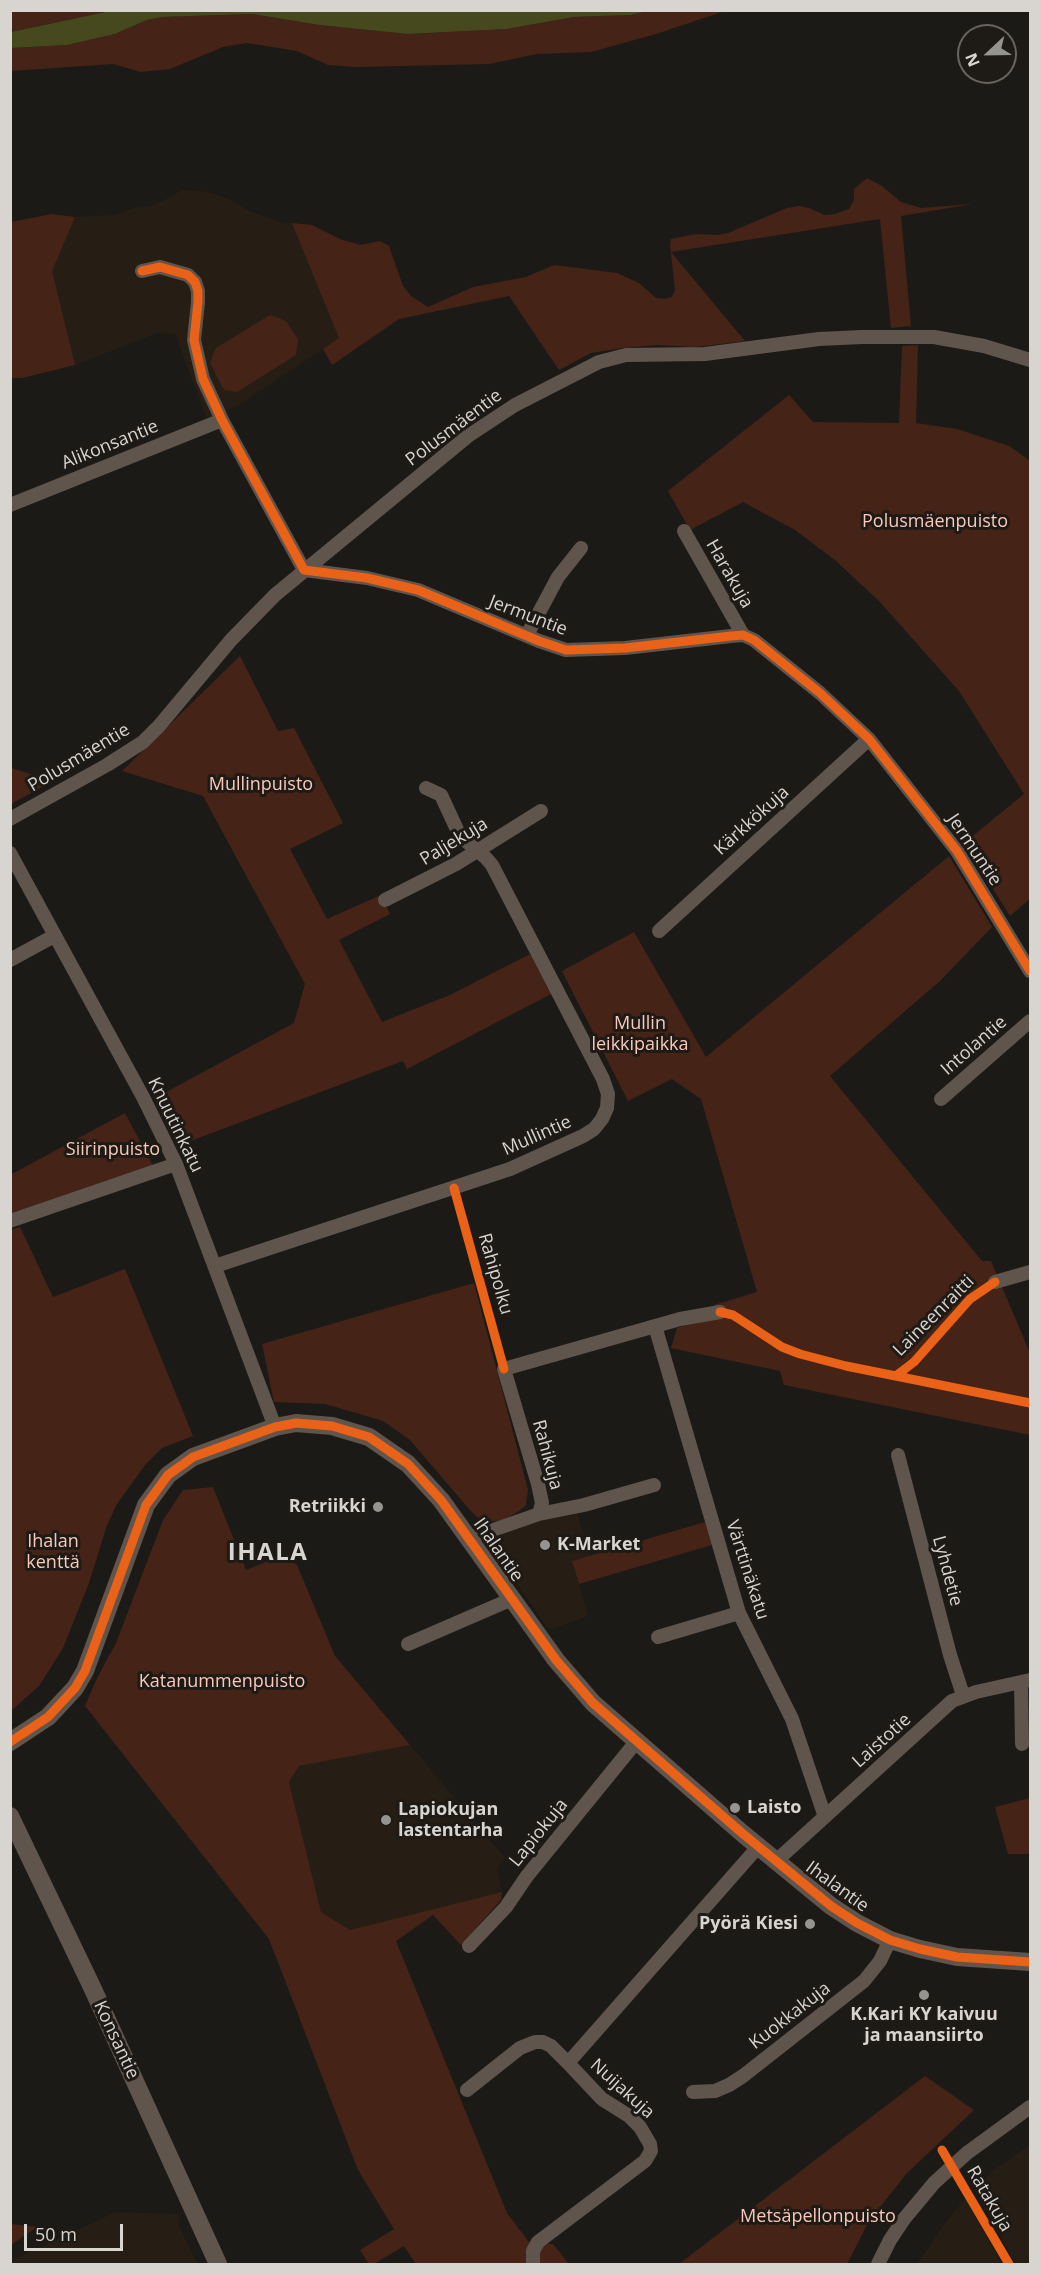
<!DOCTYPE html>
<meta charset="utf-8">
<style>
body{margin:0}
#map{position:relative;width:1041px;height:2275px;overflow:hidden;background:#1c1a17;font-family:"Open Sans",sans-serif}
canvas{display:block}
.frame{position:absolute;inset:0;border:12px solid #d8d5d1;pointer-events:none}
.north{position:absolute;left:957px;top:24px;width:60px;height:60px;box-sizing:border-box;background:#1e1a15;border:2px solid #686560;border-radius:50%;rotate:248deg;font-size:16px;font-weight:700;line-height:24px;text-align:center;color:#d8d5d1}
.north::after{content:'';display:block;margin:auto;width:21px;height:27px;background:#969490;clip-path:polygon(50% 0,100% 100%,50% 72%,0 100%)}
.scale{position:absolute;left:24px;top:2224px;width:99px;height:27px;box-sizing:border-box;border:3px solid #d8d5d1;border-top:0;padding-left:8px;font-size:18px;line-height:21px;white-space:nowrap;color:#d8d5d1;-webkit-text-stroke:4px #1e1a15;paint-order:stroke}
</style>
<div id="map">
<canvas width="1041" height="2275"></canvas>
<div class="frame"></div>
<div class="north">N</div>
<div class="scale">50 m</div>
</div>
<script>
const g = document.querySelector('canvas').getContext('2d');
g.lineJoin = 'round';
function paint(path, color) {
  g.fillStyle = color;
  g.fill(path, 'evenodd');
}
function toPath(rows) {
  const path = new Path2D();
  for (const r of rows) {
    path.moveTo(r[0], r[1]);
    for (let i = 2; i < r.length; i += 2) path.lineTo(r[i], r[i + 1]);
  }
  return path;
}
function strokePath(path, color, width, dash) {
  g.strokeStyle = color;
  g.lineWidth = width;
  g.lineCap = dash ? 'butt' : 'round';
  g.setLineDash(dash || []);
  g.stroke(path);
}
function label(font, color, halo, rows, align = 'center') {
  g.font = font + ' "Open Sans",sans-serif';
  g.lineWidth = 6;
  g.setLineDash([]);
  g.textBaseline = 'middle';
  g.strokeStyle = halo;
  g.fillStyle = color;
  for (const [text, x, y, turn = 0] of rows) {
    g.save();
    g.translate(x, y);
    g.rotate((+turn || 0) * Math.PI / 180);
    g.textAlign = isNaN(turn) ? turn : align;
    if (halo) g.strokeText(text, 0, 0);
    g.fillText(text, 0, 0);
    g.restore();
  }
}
paint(toPath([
 [182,190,209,192,231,200,249,211,282,223,312,225,340,239,360,245,380,241,389,246,403,286,411,296,392,303,237,406,207,418,175,334,157,333,75,365,22,378,11,378,10,222,52,214,75,217,115,215,134,208,150,206,169,198],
 [575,1506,590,1556,572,1561,588,1616,549,1630,492,1548,495,1537],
 [410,1745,505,1858,497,1869,502,1892,350,1930,321,1912,289,1782,299,1766],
 [1030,2145,1030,2264,1016,2264,974,2190,995,2169],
 [965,2199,1002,2264,917,2264,946,2222],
 [116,2212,178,2214,179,2226,197,2264,11,2264,11,2261]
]), '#261e14');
paint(toPath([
 [11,10,110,11,11,32],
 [648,11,725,11,656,34,591,52,537,54,489,64,356,67,328,65,297,51,247,43,223,47,170,69,141,72,113,64,11,71,11,48,67,45,115,34,147,20,162,17,252,14,319,25,409,34,507,29,574,17,631,15],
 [867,178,882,186,901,202,921,208,973,204,901,216,911,326,891,328,880,219,671,252,745,341,696,347,657,345,622,348,591,353,559,370,509,296,399,319,332,365,323,349,339,338,292,223,312,225,340,239,360,245,380,241,389,246,403,286,411,296,428,307,473,287,526,277,554,265,617,273,639,283,656,298,665,299,672,297,675,290,670,245,671,239,696,234,717,235,728,233,787,208,799,206,809,208,825,215,835,214,849,209,854,200,854,189],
 [52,214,75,217,52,271,75,365,22,378,11,378,11,222],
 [270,315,286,321,298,339,296,355,237,392,224,390,210,363,216,348],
 [918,345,916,423,957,429,1009,446,1030,461,1030,899,1010,916,964,843,1024,794,959,691,879,601,836,561,795,530,743,502,690,530,668,491,789,395,813,422,899,423,902,346],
 [240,656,278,731,294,728,343,823,290,849,327,919,381,895,390,914,339,940,382,1022,450,995,530,954,551,994,407,1069,403,1061,180,1145,157,1097,294,1023,305,984,203,796,122,771],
 [11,768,53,781,11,804],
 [949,856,992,927,940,981,830,1076,982,1261,991,1261,1030,1353,1030,1435,784,1385,780,1371,671,1348,677,1328,717,1316,714,1305,757,1292,701,1099,672,1079,628,1101,562,971,634,932,706,1057],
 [125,1113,153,1166,11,1215,10,1175],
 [20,1227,53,1297,125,1269,193,1436,162,1448,145,1465,117,1504,107,1525,89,1583,63,1648,39,1686,11,1711,10,1230],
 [474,1283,528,1490,526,1505,519,1511,503,1520,486,1522,477,1517,469,1509,410,1440,383,1421,325,1404,274,1402,262,1344],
 [213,1487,246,1570,281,1556,297,1565,335,1656,410,1745,299,1766,289,1782,321,1912,350,1930,502,1892,501,1900,461,1945,433,1915,396,1941,507,2213,529,2242,553,2244,569,2264,416,2264,404,2246,374,2264,369,2264,360,2250,394,2229,358,2170,269,1939,85,1706,97,1678,116,1643,163,1520,183,1490],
 [705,1522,712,1545,579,1584,572,1561],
 [1030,1798,1030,1854,1008,1854,995,1807],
 [925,2076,974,2110,907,2173,869,2221,847,2264,679,2264],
 [11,2224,37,2227,11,2245]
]), '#462317');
paint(toPath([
 [110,11,111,10,648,11,631,15,574,17,507,29,408,34,319,25,252,14,162,17,147,20,115,34,67,45,11,48,11,32]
]), '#46491d');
strokePath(toPath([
 [142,271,160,267,188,275,195,282,198,291,198,302,194,340,203,379,222,420,304,570,367,578,418,590,539,641,566,650,625,648,731,636,743,635,754,640,820,693,869,739,957,851,1030,971],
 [10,505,222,420],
 [684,531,743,635],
 [527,635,558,577,581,548],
 [10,819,107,765,143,742,159,726,231,640,275,595,468,436,515,405,599,362,626,355,705,354,819,339,862,337,934,337,984,346,1030,360],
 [10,853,143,1097,176,1164,275,1427],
 [385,900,456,864,541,811],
 [659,931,869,739],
 [10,960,54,936],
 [941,1099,1030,1021],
 [10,1221,176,1164],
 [215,1266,510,1169,583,1136,594,1129,602,1119,607,1108,608,1094,603,1079,492,865,486,858,460,836,441,795,426,788],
 [995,1282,1030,1272],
 [655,1326,739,1613,792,1719,825,1817],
 [898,1455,950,1655,963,1695],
 [539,1514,584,1505,654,1485],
 [470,1538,539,1514,542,1503,538,1484,504,1369,680,1319,720,1312],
 [658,1637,739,1613],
 [408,1644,512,1599],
 [1021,1682,1022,1744],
 [775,1862,952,1701,976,1692,1030,1680],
 [469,1946,506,1907,527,1876,636,1742],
 [467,2090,520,2048,535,2042,543,2042,551,2046,568,2063],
 [693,2092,715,2091,729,2085,743,2076,864,1981,880,1961,890,1940],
 [533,2264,533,2251,538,2242,645,2161,651,2151,650,2144,640,2127,629,2116,602,2099,568,2063,758,1847],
 [878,2264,890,2240,904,2219,934,2183,967,2153,1030,2107]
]), '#5f554d', 14);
strokePath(toPath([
 [10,1742,48,1717,75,1688,85,1671,146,1505,168,1475,193,1457,275,1427,296,1423,332,1426,369,1437,408,1464,441,1500,556,1660,593,1703,742,1833,831,1906,857,1923,890,1940,920,1949,957,1957,1030,1962],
 [10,1816,92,1987,218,2264]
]), '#5f554d', 18);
strokePath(toPath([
 [142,271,160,267,188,275,195,282,198,291,198,302,194,340,203,379,222,420,304,570,367,578,418,590,539,641,566,650,625,648,731,636,743,635,754,640,820,693,869,739,957,851,1030,971],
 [454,1188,504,1369],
 [720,1312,733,1315,782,1347,800,1354,846,1366,1030,1403],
 [897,1375,914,1362,970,1299,995,1282],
 [10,1742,48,1717,75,1688,85,1671,146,1505,168,1475,193,1457,275,1427,296,1423,332,1426,369,1437,408,1464,441,1500,556,1660,593,1703,742,1833,831,1906,857,1923,890,1940,920,1949,957,1957,1030,1962],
 [942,2150,1009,2264]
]), '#ea6118', 9);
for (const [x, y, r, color] of [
 [378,1507,6,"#969490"],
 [545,1545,6,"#969490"],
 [735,1808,6,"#969490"],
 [386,1820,6,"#969490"],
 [810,1924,6,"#969490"],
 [924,1995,6,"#969490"]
]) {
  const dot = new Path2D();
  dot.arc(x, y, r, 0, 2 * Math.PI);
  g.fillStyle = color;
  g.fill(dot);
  strokePath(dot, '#1e1a15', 2);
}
label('18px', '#d8d5d1', '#1e1a15', [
 ["Polusmäentie",454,428,-37],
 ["Alikonsantie",110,445,-22],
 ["Harakuja",729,574,60],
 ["Jermuntie",528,616,21],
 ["Polusmäentie",79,758,-31],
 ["Kärkkökuja",752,821,-42],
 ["Paljekuja",454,842,-31],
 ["Jermuntie",974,850,56],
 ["Intolantie",974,1046,-41],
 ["Knuutinkatu",175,1125,64],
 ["Mullintie",537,1136,-24],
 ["Rahipolku",495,1274,74],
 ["Laineenraitti",934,1316,-45],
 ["Rahikuja",547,1455,75],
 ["Ihalantie",498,1550,55],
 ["Värttinäkatu",747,1570,72],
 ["Lyhdetie",947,1571,75],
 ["Laistotie",882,1741,-42],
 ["Lapiokuja",539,1833,-51],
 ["Ihalantie",837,1887,36],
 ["Kuokkakuja",790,2016,-38],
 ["Konsantie",116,2040,65],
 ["Nuijakuja",622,2089,42],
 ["Ratakuja",989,2199,60]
]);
label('18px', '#fac9ba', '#1e1a15', [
 ["Polusmäenpuisto",935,522],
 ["Mullinpuisto",261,785],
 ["Mullin",640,1024],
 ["leikkipaikka",640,1045],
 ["Siirinpuisto",113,1150],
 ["Ihalan",53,1542],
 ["kenttä",53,1563],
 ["Katanummenpuisto",222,1682],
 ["Metsäpellonpuisto",818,2217]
]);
label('bold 18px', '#d8d5d1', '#1e1a15', [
 ["Retriikki",366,1507,"right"],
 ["K-Market",557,1545],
 ["Laisto",747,1808],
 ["Lapiokujan",398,1810],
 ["lastentarha",398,1831],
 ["Pyörä Kiesi",798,1924,"right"],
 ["K.Kari KY kaivuu",924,2015,"center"],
 ["ja maansiirto",924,2036,"center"]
], 'left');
g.letterSpacing = '1.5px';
label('bold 24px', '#d8d5d1', '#1e1a15', [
 ["IHALA",268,1553]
]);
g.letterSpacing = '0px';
</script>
